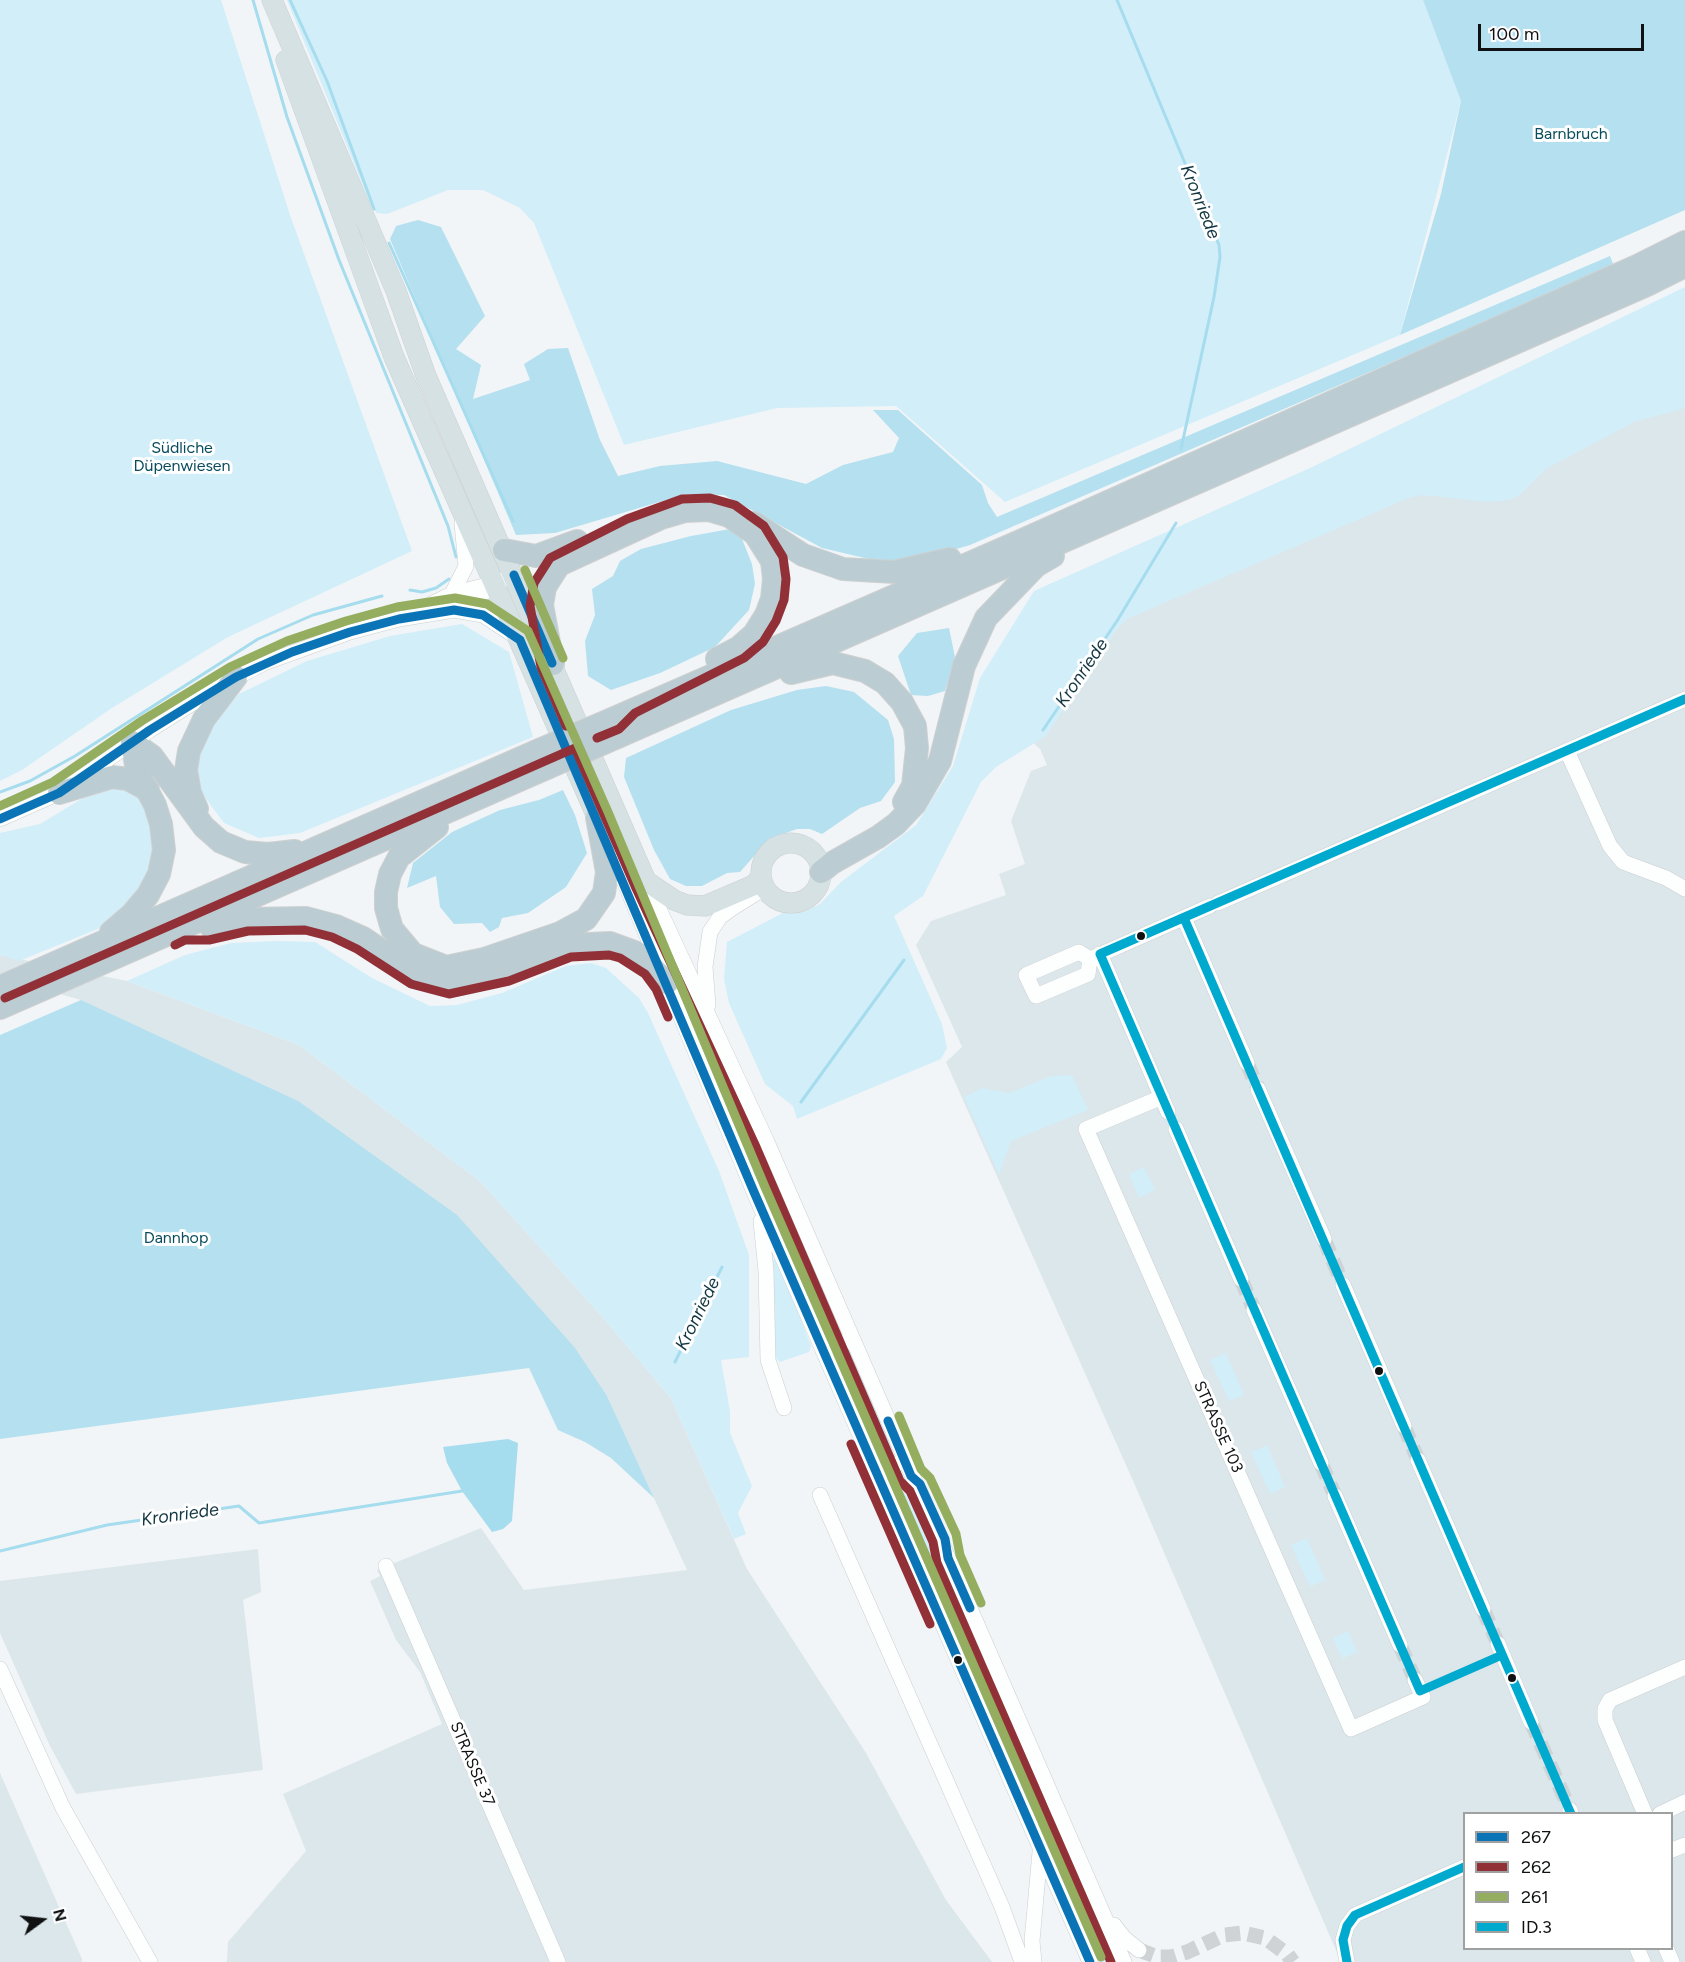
<!DOCTYPE html>
<meta charset="utf-8">
<style>
body{margin:0}
#map{position:relative;width:1685px;height:1962px;overflow:hidden;background:#f1f5f7;font-family:Figtree,sans-serif}
canvas{display:block}
.legend{position:absolute;left:1463px;top:1812px;width:210px;height:138px;box-sizing:border-box;background:#fff;border:2px solid #9fa0a0;margin:0;padding:8px 10px;list-style:none;font-size:18px;color:#0f1112}
.legend li{display:flex;align-items:center;gap:12px;height:30px}
.legend b{width:30px;border:2px solid #9fa0a0}
.north{position:absolute;left:12px;top:1890px;width:60px;height:60px;-webkit-text-stroke:4px #fff;paint-order:stroke;rotate:75deg;font-size:16px;font-weight:700;line-height:24px;text-align:center;color:#0f1112}
.north::after{content:'';display:block;margin:auto;width:21px;height:27px;background:#0f1112;clip-path:polygon(50% 0,100% 100%,50% 72%,0 100%)}
.scale{position:absolute;left:1478px;top:24px;width:166px;height:27px;box-sizing:border-box;border:3px solid #0f1112;border-top:0;padding-left:8px;font-size:18px;line-height:21px;white-space:nowrap;color:#0f1112;-webkit-text-stroke:4px #fff;paint-order:stroke}
</style>
<div id="map">
<canvas width="1685" height="1962"></canvas>
<ul class="legend">
<li><b style="height:8px;background:#0b74b7"></b>267</li>
<li><b style="height:8px;background:#923037"></b>262</li>
<li><b style="height:8px;background:#94ad5e"></b>261</li>
<li><b style="height:8px;background:#00a9ce"></b>ID.3</li>
</ul>
<div class="north">N</div>
<div class="scale">100 m</div>
</div>
<script>
const g = document.querySelector('canvas').getContext('2d');
g.lineJoin = 'round';
function paint(path, color) {
  g.fillStyle = color;
  g.fill(path, 'evenodd');
}
function toPath(rows) {
  const path = new Path2D();
  for (const r of rows) {
    if (r.length === 3) {
      path.moveTo(r[0] + r[2], r[1]);
      path.arc(r[0], r[1], r[2], 0, 2 * Math.PI);
      continue;
    }
    path.moveTo(r[0], r[1]);
    for (let i = 2; i < r.length; i += 2) path.lineTo(r[i], r[i + 1]);
  }
  return path;
}
function strokePath(path, color, width, dash) {
  g.strokeStyle = color;
  g.lineWidth = width;
  g.lineCap = dash ? 'butt' : 'round';
  g.setLineDash(dash || []);
  g.stroke(path);
}
function label(font, color, halo, rows, align = 'center') {
  g.font = font + ' Figtree,sans-serif';
  g.lineWidth = 6;
  g.setLineDash([]);
  g.textBaseline = 'middle';
  g.strokeStyle = halo;
  g.fillStyle = color;
  for (const [text, x, y, turn = 0] of rows) {
    g.save();
    g.translate(x, y);
    g.rotate((+turn || 0) * Math.PI / 180);
    g.textAlign = isNaN(turn) ? turn : align;
    if (halo) g.strokeText(text, 0, 0);
    g.fillText(text, 0, 0);
    g.restore();
  }
}
paint(toPath([
 [1685,301,1685,1962,1341,1962,1134,1483,946,1062,962,1047,916,945,931,921,1006,895,999,874,1025,864,1011,821,1031,771,1047,765,1040,749,982,695,1055,585,1087,568,1212,514],
 [1464,1814,1672,1814,1672,1948,1464,1948],
 [0,955,127,981,299,1045,481,1182,599,1313,671,1398,747,1569,866,1753,946,1900,992,1962,227,1962,228,1942,306,1851,283,1794,442,1724,420,1672,396,1640,370,1581,380,1576,377,1570,481,1528,524,1590,687,1570,607,1396,81,1000,0,977],
 [258,1549,261,1592,243,1600,263,1770,76,1794,50,1746,0,1633,0,1581],
 [0,1773,82,1959,82,1962,0,1962]
]), '#dce7eb');
paint(toPath([
 [0,0,221,0,291,218,412,551,228,637,112,708,22,770,0,781],
 [287,0,1423,0,1461,101,1400,335,1005,502,896,406,777,408,624,445,534,223,520,208,483,190,448,190,387,214,377,213,372,207],
 [1685,287,1685,408,1634,422,1546,469,1521,494,1510,500,1488,502,1423,495,1411,497,1127,619,1116,630,1046,736,996,767,981,782,923,896,894,916,942,1024,947,1048,941,1059,797,1119,793,1106,765,1084,729,1003,724,979,727,942,783,913,804,912,820,904,841,882,916,825,953,766,980,678,1034,591,1310,468],
 [462,624,509,652,533,737,300,833,259,838,224,823,201,792,196,755,213,721,239,694,307,661,390,636],
 [588,768,689,996,683,999,583,770],
 [123,786,137,795,148,809,156,852,144,892,105,926,19,961,0,955,0,833,40,824,98,789],
 [277,941,315,942,372,978,430,1006,457,1005,502,993,566,966,591,963,606,968,639,998,648,1013,719,1171,749,1255,749,1357,721,1360,730,1411,730,1433,752,1486,738,1513,746,1534,734,1539,671,1398,599,1313,481,1182,299,1045,127,981,185,955,231,943],
 [712,1042,830,1304,835,1321,832,1326,827,1327,818,1319,701,1046],
 [1072,1075,1088,1110,1011,1141,999,1175,964,1097,982,1088,1009,1093,1051,1076],
 [1144,1167,1155,1190,1139,1198,1129,1174],
 [775,1258,779,1262,811,1346,809,1352,780,1362,775,1357,772,1262],
 [843,1349,849,1350,852,1355,891,1443,892,1452,887,1457,879,1456,875,1450,836,1359,837,1352],
 [1226,1353,1244,1395,1229,1401,1210,1360],
 [1267,1445,1285,1487,1270,1494,1251,1452],
 [899,1479,909,1485,1043,1791,1043,1798,1039,1802,1033,1803,1028,1800,893,1492,893,1482],
 [1307,1538,1325,1580,1310,1587,1291,1545],
 [1348,1631,1357,1652,1342,1659,1333,1638],
 [1050,1826,1056,1827,1060,1832,1094,1910,1110,1962,1099,1962,1044,1835,1045,1829]
]), '#d2eef9');
paint(toPath([
 [1423,0,1685,0,1685,210,1400,335,1441,194,1461,101],
 [418,220,441,227,485,316,456,349,481,365,473,399,530,380,524,364,548,349,568,348,600,440,618,476,660,466,717,461,806,484,843,465,893,452,899,438,873,410,898,410,982,485,988,503,997,517,1610,256,1614,266,970,545,916,561,886,563,822,548,724,495,686,494,555,533,516,535,390,239,396,226],
 [730,529,742,539,752,564,755,584,749,610,715,647,660,673,611,690,588,676,585,641,595,615,592,589,613,576,620,561,641,549,691,536],
 [949,628,955,657,945,691,928,696,911,695,898,656,917,633],
 [826,686,854,692,888,720,894,739,895,782,881,801,860,808,822,834,810,829,797,829,769,839,740,872,727,873,702,886,686,886,670,879,654,850,624,777,626,758,731,710,797,690],
 [563,790,575,815,587,853,566,887,528,913,502,918,499,927,490,932,482,923,454,924,440,907,436,876,407,888,413,863,452,832,500,810,539,800],
 [81,1000,298,1101,457,1215,575,1348,607,1396,654,1498,611,1458,585,1442,558,1430,529,1368,0,1439,0,1035]
]), '#b4e0ef');
paint(toPath([
 [508,1439,518,1443,512,1521,503,1529,492,1532,462,1491,447,1463,443,1447]
]), '#a5dcee');
strokePath(toPath([
 [253,0,287,117,339,260,448,526,456,557],
 [290,0,327,81,374,209],
 [1117,0,1219,245,1220,257,1214,297,1181,449],
 [389,243,513,521],
 [410,590,422,592,436,588,449,579],
 [1043,730,1117,621,1176,523],
 [0,792,30,781,75,756,258,639,313,615,382,596],
 [801,1102,904,960],
 [675,1362,722,1267],
 [0,1551,107,1525,239,1506,259,1523,462,1491]
]), '#a5dcee', 3);
strokePath(toPath([
 [1247,1063,1258,1089],
 [1324,1239,1343,1285],
 [1241,1279,1254,1310],
 [1404,1426,1418,1460],
 [1321,1463,1335,1496],
 [1483,1609,1498,1644],
 [1400,1645,1415,1680],
 [1531,1722,1570,1810],
 [1139,1950,1158,1957,1171,1957,1187,1952,1224,1935,1243,1933,1265,1938,1287,1954,1293,1962]
]), '#cfd3d5', 15, [15, 8]);
const minor = toPath([
 [452,594,466,566,462,523],
 [454,610,483,615,518,638],
 [415,612,452,594,491,584],
 [1567,751,1610,846,1623,862,1666,878,1685,889],
 [0,819,59,793,150,730,220,686,264,663,350,632,399,619,454,610,474,601,496,583,514,575],
 [609,845,754,1192,1090,1962],
 [646,881,767,1142,1124,1962],
 [1218,903,1685,699],
 [1184,918,1247,1063],
 [1100,954,1168,1112],
 [1090,959,1088,974,1036,996,1026,975,1079,952,1090,959,1210,906],
 [708,1005,705,967,710,932,720,917,731,909,758,892,768,892],
 [1258,1089,1324,1239],
 [1162,1097,1086,1129,1351,1729,1423,1697,1415,1680],
 [1176,1129,1241,1279],
 [761,1221,766,1271,768,1360,784,1408],
 [1343,1285,1404,1426],
 [1254,1310,1321,1463],
 [823,1351,852,1339],
 [1418,1460,1483,1609],
 [877,1474,905,1460],
 [820,1495,1002,1907,1022,1962],
 [1335,1496,1400,1645],
 [386,1566,558,1962],
 [1498,1644,1531,1722],
 [0,1669,63,1808,150,1962],
 [1570,1810,1571,1814],
 [1645,1814,1605,1720,1605,1709,1610,1700,1685,1667],
 [1660,1814,1685,1802],
 [1029,1819,1057,1808],
 [1672,1850,1685,1845],
 [1114,1925,1124,1938,1139,1950],
 [1637,1948,1643,1962],
 [1666,1948,1672,1962],
 [1034,1962,1032,1941,1040,1852],
 [1347,1962,1343,1940,1347,1926,1355,1915,1464,1867]
]);
const major = toPath([
 [272,0,396,291,426,376,646,881,674,900,687,905,705,906,754,885,761,877],
 [286,60,394,357,597,817],
 [791,873,30]
]);
const highway = toPath([
 [754,523,803,555,843,569,894,572,950,559],
 [504,550,536,556,577,541],
 [553,664,542,605,545,587,559,565,661,518,685,511,709,510,729,516,755,534,772,561,774,579,772,599,766,615,754,634,738,648,717,659],
 [791,673,833,663,865,671,885,683,902,702,915,726,917,748,913,786,904,802],
 [612,719,1018,542,1637,266,1685,242],
 [620,736,1647,285,1685,266],
 [132,742,152,756,204,827,221,842,245,852,268,854,295,851],
 [59,793,112,777,128,779,148,790],
 [197,809,190,793,186,770,189,751,204,719,236,677],
 [437,827,399,857,390,874,386,892,386,908,392,929,413,954,446,967,484,959,560,933,586,919,604,893,607,872,597,817],
 [821,872,832,863,878,837,896,824,915,804,940,761,964,666,986,618,1036,566,1053,556],
 [211,927,247,919,306,918,336,926,363,938,415,973,450,982,506,969,568,945,610,943,640,954,667,983],
 [111,932,132,914,148,895,159,874,164,850,161,824,155,805,137,771,132,742],
 [0,987,539,750],
 [0,1008,547,768]
]);
strokePath(minor, '#cccfd0', 16);
strokePath(major, '#cfd0d1', 21);
strokePath(highway, '#cfd0d1', 24);
strokePath(minor, '#fdfefe', 15);
strokePath(major, '#d5e1e3', 20);
strokePath(highway, '#bbcdd2', 22);
const highwayBridge = toPath([
 [539,750,612,719],
 [547,768,620,736]
]);
strokePath(highwayBridge, '#cfd0d1', 24, []);
strokePath(highwayBridge, '#bbcdd2', 22);
strokePath(toPath([
 [514,575,552,663],
 [0,819,59,793,150,730,236,677,292,652,350,632,399,619,454,610,483,615,520,640,754,1192,1090,1962],
 [888,1421,911,1476,920,1484,945,1539,948,1558,970,1608]
]), '#0b74b7', 9);
strokePath(toPath([
 [566,726,541,667,530,606,534,583,550,558,627,519,682,499,710,498,735,505,764,526,783,557,786,579,784,600,776,621,763,642,744,658,635,713,619,729,597,738],
 [175,945,185,940,209,940,248,931,305,930,332,937,357,949,411,984,449,994,509,981,571,957,609,955,620,958,645,974,656,989,668,1017],
 [5,998,575,748,635,886,756,1147,900,1481,910,1491,933,1542,937,1563,1111,1962],
 [851,1444,930,1624]
]), '#923037', 9);
strokePath(toPath([
 [525,570,563,658],
 [0,806,53,782,143,720,230,667,287,641,346,621,397,607,455,598,487,604,528,631,608,812,765,1187,1101,1957],
 [899,1416,921,1469,930,1478,956,1534,960,1555,981,1603]
]), '#94ad5e', 9);
strokePath(toPath([
 [1184,918,1571,1814],
 [1502,1655,1420,1691,1100,954,1685,699],
 [1347,1962,1343,1940,1347,1926,1355,1915,1464,1867]
]), '#00a9ce', 9);
for (const [x, y, r, color] of [
 [1141,936,5,"#0f1112"],
 [1379,1371,5,"#0f1112"],
 [958,1660,5,"#0f1112"],
 [1512,1678,5,"#0f1112"]
]) {
  const dot = new Path2D();
  dot.arc(x, y, r, 0, 2 * Math.PI);
  g.fillStyle = color;
  g.fill(dot);
  strokePath(dot, '#fff', 2);
}
label('16px', '#084c5d', '#fff', [
 ["Barnbruch",1571,134],
 ["Südliche",182,448],
 ["Düpenwiesen",182,466],
 ["Dannhop",176,1238]
]);
label('16px', '#0f1112', '#fff', [
 ["STRASSE 103",1218,1427,66],
 ["STRASSE 37",472,1764,67]
]);
label('italic 18px', '#133742', '#fff', [
 ["Kronriede",1200,202,68],
 ["Kronriede",1082,673,-56],
 ["Kronriede",698,1314,-64],
 ["Kronriede",180,1515,-8]
]);
</script>
